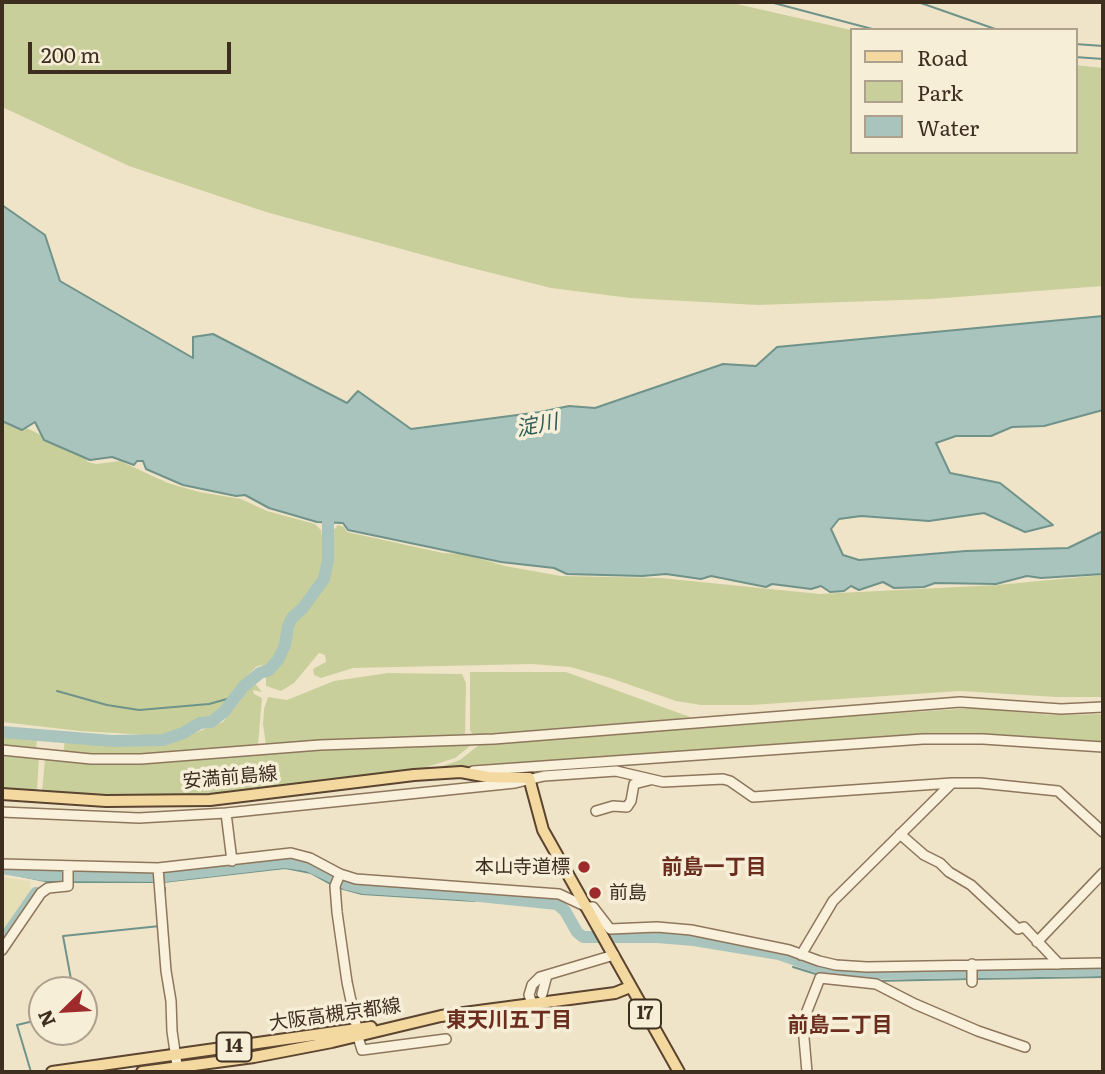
<!DOCTYPE html>
<meta charset="utf-8">
<style>
body{margin:0}
#map{position:relative;width:1105px;height:1074px;overflow:hidden;background:#f0e4c8;font-family:Literata,serif}
canvas{display:block}
.frame{position:absolute;inset:0;border:4px solid #3d2e20;pointer-events:none}
.legend{position:absolute;left:850px;top:28px;width:228px;height:126px;box-sizing:border-box;background:#f7eed8;border:2px solid #ada18e;margin:0;padding:9px 12px;list-style:none;font-size:21px;color:#3d2e20}
.legend li{display:flex;align-items:center;gap:14px;height:35px}
.legend b{width:35px;border:2px solid #ada18e}
.north{position:absolute;left:28px;top:976px;width:70px;height:70px;box-sizing:border-box;background:#f7eed8;border:2px solid #ada18e;border-radius:50%;rotate:246deg;font-size:19px;font-weight:700;line-height:28px;text-align:center;color:#3d2e20}
.north::after{content:'';display:block;margin:auto;width:24px;height:32px;background:#9e2a2b;clip-path:polygon(50% 0,100% 100%,50% 72%,0 100%)}
.scale{position:absolute;left:28px;top:42px;width:203px;height:32px;box-sizing:border-box;border:4px solid #3d2e20;border-top:0;padding-left:9px;font-size:21px;line-height:24px;white-space:nowrap;color:#3d2e20;-webkit-text-stroke:5px #f7eed8;paint-order:stroke}
</style>
<div id="map">
<canvas width="1105" height="1074"></canvas>
<div class="frame"></div>
<ul class="legend">
<li><b style="height:9px;background:#f3d9a0"></b>Road</li>
<li><b style="height:19px;background:#c9cf9b"></b>Park</li>
<li><b style="height:19px;background:#a9c4bc"></b>Water</li>
</ul>
<div class="north">N</div>
<div class="scale">200 m</div>
</div>
<script>
const g = document.querySelector('canvas').getContext('2d');
g.lineJoin = 'round';
function paint(path, color) {
  g.fillStyle = color;
  g.fill(path, 'evenodd');
}
function toPath(rows) {
  const path = new Path2D();
  for (const r of rows) {
    path.moveTo(r[0], r[1]);
    for (let i = 2; i < r.length; i += 2) path.lineTo(r[i], r[i + 1]);
  }
  return path;
}
function strokePath(path, color, width, dash) {
  g.strokeStyle = color;
  g.lineWidth = width;
  g.lineCap = dash ? 'butt' : 'round';
  g.setLineDash(dash || []);
  g.stroke(path);
}
function label(font, color, halo, rows, align = 'center') {
  g.font = font + ' Literata,"Noto Sans JP",serif';
  g.lineWidth = 7;
  g.setLineDash([]);
  g.textBaseline = 'middle';
  g.strokeStyle = halo;
  g.fillStyle = color;
  for (const [text, x, y, turn = 0] of rows) {
    g.save();
    g.translate(x, y);
    g.rotate((+turn || 0) * Math.PI / 180);
    g.textAlign = isNaN(turn) ? turn : align;
    if (halo) g.strokeText(text, 0, 0);
    g.fillText(text, 0, 0);
    g.restore();
  }
}
paint(toPath([
 [2,877,30,881,31,891,2,931]
]), '#e6deb5');
paint(toPath([
 [2,2,728,2,851,30,851,152,1075,152,1075,65,1103,68,1103,286,931,299,758,305,630,298,551,288,460,265,266,212,129,166,2,107],
 [2,416,45,437,77,447,88,462,96,464,120,461,168,483,199,492,241,499,267,511,315,524,321,530,324,549,322,573,305,602,292,611,284,623,281,636,282,646,277,656,267,667,261,665,256,667,239,684,229,704,215,719,198,721,166,736,80,731,2,722],
 [338,525,344,527,347,532,443,553,464,554,505,566,561,576,661,578,820,594,997,585,1103,575,1103,697,1056,697,960,691,751,705,701,705,676,701,610,678,570,667,532,664,353,668,321,678,314,675,313,669,326,662,325,655,319,653,294,683,281,691,266,686,266,675,279,666,295,620,323,588,330,573,331,546,334,542,332,532],
 [470,672,566,672,690,717,692,720,474,737,470,730],
 [388,673,462,674,466,683,465,736,266,745,263,724,264,709,268,697,287,700,334,681],
 [253,681,262,692,253,690,254,694,262,698,258,745,151,756,63,753,65,741,123,744,164,742,195,733,223,722,241,700,247,684],
 [973,708,1052,715,1103,714,1103,744,967,734,514,763,426,772,460,760,484,741],
 [2,735,37,738,36,750,2,747],
 [475,742,455,758,405,774,214,796,151,798,42,792,45,759,124,764,217,758,279,751],
 [2,753,39,757,37,791,2,787]
]), '#c9cf9b');
const water = toPath([
 [2,205,45,235,60,281,193,358,193,337,213,334,347,403,358,391,411,429,540,412,569,406,595,408,723,364,756,366,777,347,1103,316,1103,410,1044,426,1012,427,991,436,956,436,936,443,950,473,1000,483,1053,525,1025,532,984,513,929,521,861,516,839,519,831,529,843,555,859,560,966,551,1068,548,1103,531,1103,574,1041,578,1027,576,996,584,935,583,924,587,894,588,883,582,859,590,851,586,844,591,830,592,821,586,811,589,772,584,766,587,711,576,701,579,666,574,642,576,567,574,554,568,501,562,348,530,343,523,317,522,269,508,245,495,236,496,183,485,146,469,143,461,137,461,134,465,112,457,90,460,44,440,35,422,22,430,2,421,2,205]
]);
paint(water, '#a9c4bc');
strokePath(water, '#6f938a', 2);
strokePath(toPath([
 [770,2,876,30],
 [918,2,998,30],
 [1075,44,1103,46],
 [1075,57,1103,59],
 [57,691,107,705,139,710,209,704,238,696],
 [2,872,50,882,63,882],
 [72,882,157,882],
 [163,882,285,868,311,873,331,884],
 [165,888,165,908],
 [340,888,362,894,475,901],
 [793,967,819,975],
 [974,979,1103,977],
 [876,981,969,979],
 [73,990,63,936,160,926],
 [31,1072,17,1025,42,1019]
]), '#6f938a', 2);
strokePath(toPath([
 [2,732,112,741,163,740,183,733,200,723,211,722,224,712,244,686,260,673,269,670,278,660,285,645,288,626,292,618,303,608,324,579,328,560,328,513,330,507],
 [2,868,44,875,165,876,284,862,307,865,347,884,363,888,460,894,557,904,565,911,577,932,583,937,657,937,694,940,779,954,831,972,851,974,1103,970],
 [2,942,36,893]
]), '#a9c4bc', 12);
strokePath(toPath([
 [543,996,547,1022]
]), '#ccc0a6', 9, [9, 4.5]);
const minor = toPath([
 [2,750,91,759,141,759,320,745,494,739,960,702,1061,709,1103,707],
 [473,771,923,739,983,739,1103,747],
 [596,811,613,806,627,807,631,801,634,784,650,780],
 [2,812,139,818,226,813,515,783,544,776,616,771,663,782,723,779,730,781,753,797,952,783,980,783,1058,791,1103,832],
 [226,813,232,861],
 [900,834,924,855,940,863,949,872,971,885,1018,929,1024,927,1059,964],
 [2,864,158,868,291,853,310,858,340,874,356,879,559,894,587,907,593,907,610,929,657,927,691,930,789,950,819,961,836,965,867,967,1103,963],
 [158,868,166,971,171,1001,172,1031,178,1072],
 [340,874,335,886,337,912,347,982,357,1029],
 [1037,942,1103,873],
 [2,950,41,893,48,888,68,886,68,867],
 [801,955,833,901,952,783],
 [972,964,972,982],
 [542,994,547,975],
 [532,1003,529,995,532,985,540,977,614,955],
 [358,1037,362,1050,446,1039],
 [807,1072,804,1038,807,1011,820,978,876,984,915,1004,978,1031,1025,1047]
]);
const major = toPath([
 [2,794,106,801,210,800,414,775,461,772,488,777,529,778,543,830,679,1072],
 [52,1072,371,1027],
 [142,1072,254,1057,332,1042,441,1016,615,993,630,987]
]);
strokePath(minor, '#8d765c', 12);
strokePath(major, '#5b4430', 14);
strokePath(minor, '#faf1dc', 9);
strokePath(major, '#f3d9a0', 10);
for (const [x, y, r, color] of [
 [584,867,7,"#9e2a2b"],
 [595,893,7,"#9e2a2b"]
]) {
  const dot = new Path2D();
  dot.arc(x, y, r, 0, 2 * Math.PI);
  g.fillStyle = color;
  g.fill(dot);
  strokePath(dot, '#f7eed8', 2.5);
}
for (const [x, y, w] of [
 [645,1014,32],
 [234,1047,35]
]) {
  const box = new Path2D();
  box.roundRect(x - w / 2, y - 14.5, w, 29, 5);
  g.fillStyle = '#f7eed8';
  g.fill(box);
  strokePath(box, '#3d2e20', 2);
}
label('bold 18px', '#3d2e20', null, [
 ["17",645,1014],
 ["14",234,1047]
]);
label('19px', '#3d2e20', '#f7eed8', [
 ["安満前島線",230,778,-5],
 ["大阪高槻京都線",335,1015,-8]
]);
label('19px', '#3d2e20', '#f7eed8', [
 ["本山寺道標",570,867],
 ["前島",609,893,"left"]
], 'right');
label('italic 21px', '#2f5d5a', '#f7eed8', [
 ["淀川",537,426,-11]
]);
label('bold 21px', '#6b2e1e', '#f7eed8', [
 ["前島一丁目",714,868],
 ["東天川五丁目",509,1021],
 ["前島二丁目",840,1026]
]);
</script>
